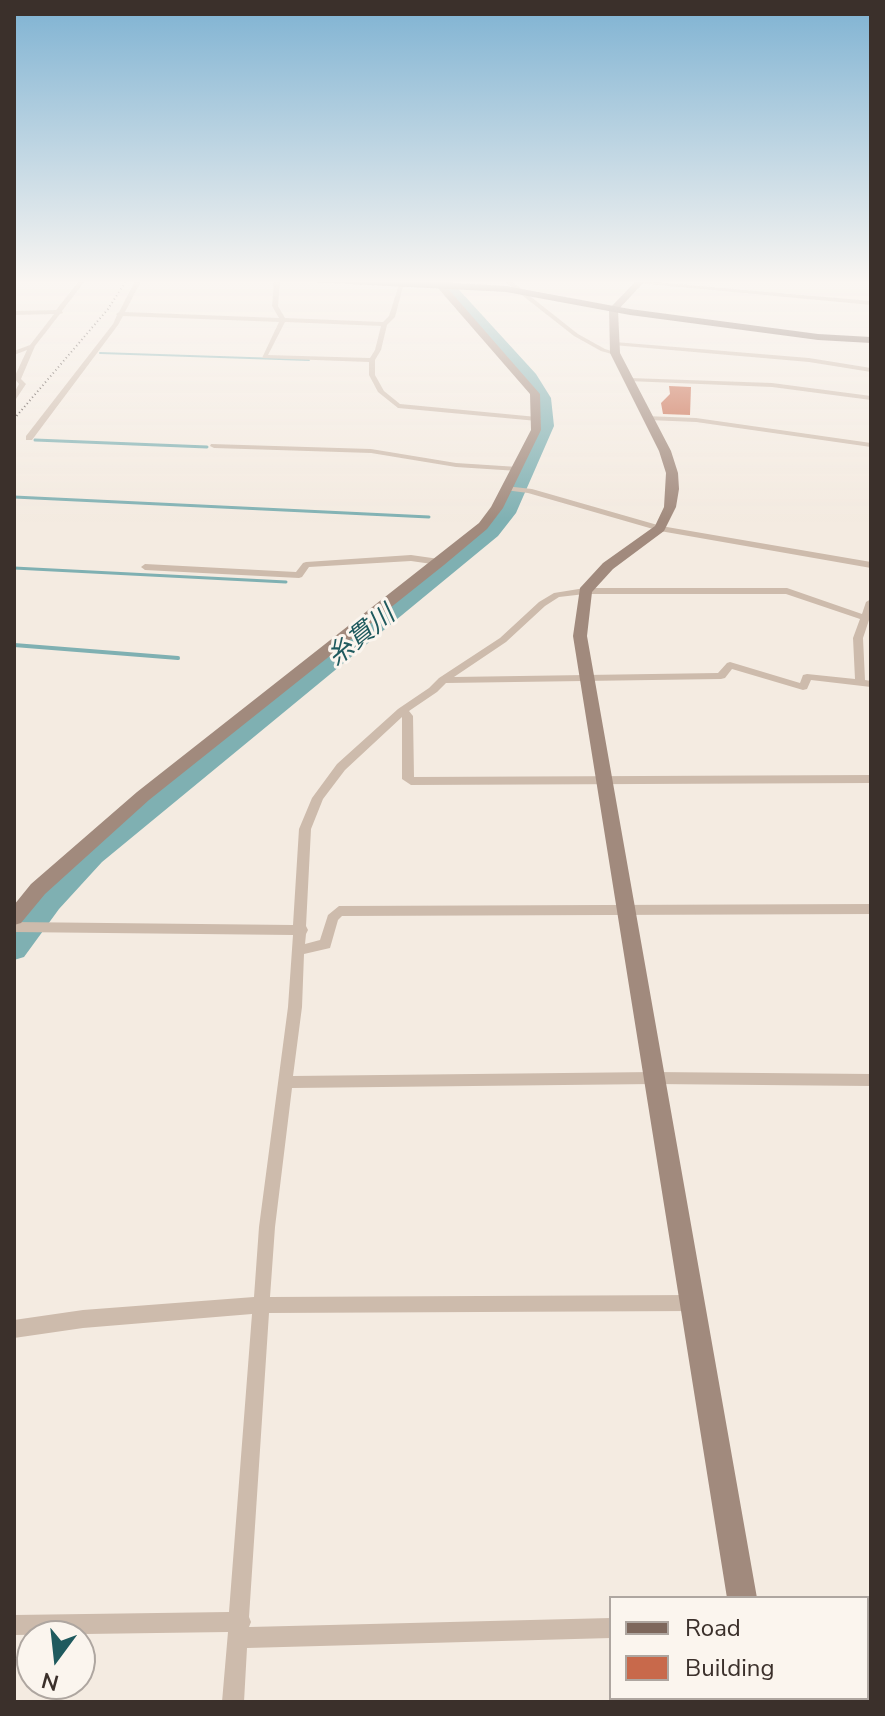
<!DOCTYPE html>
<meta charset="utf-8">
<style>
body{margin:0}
#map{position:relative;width:885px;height:1716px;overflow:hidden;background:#f4ebe1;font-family:"Nunito Sans",sans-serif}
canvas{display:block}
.frame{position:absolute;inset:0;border:16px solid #3b302b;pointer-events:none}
.legend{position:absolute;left:609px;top:1596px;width:260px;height:104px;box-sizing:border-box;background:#fbf5ee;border:2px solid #aea6a0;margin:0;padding:10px 14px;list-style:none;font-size:24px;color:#3b302b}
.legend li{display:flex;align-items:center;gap:16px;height:40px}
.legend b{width:40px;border:2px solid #aea6a0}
.north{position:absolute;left:16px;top:1620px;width:80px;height:80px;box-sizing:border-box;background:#fbf5ee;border:2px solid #aea6a0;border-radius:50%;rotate:195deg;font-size:22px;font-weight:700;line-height:32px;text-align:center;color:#3b302b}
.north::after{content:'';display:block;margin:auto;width:28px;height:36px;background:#1f5a5e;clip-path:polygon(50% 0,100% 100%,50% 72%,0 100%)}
</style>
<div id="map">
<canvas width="885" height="1716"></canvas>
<div class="frame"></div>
<ul class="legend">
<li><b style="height:10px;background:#7d675c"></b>Road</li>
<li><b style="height:22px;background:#c8694b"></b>Building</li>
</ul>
<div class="north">N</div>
</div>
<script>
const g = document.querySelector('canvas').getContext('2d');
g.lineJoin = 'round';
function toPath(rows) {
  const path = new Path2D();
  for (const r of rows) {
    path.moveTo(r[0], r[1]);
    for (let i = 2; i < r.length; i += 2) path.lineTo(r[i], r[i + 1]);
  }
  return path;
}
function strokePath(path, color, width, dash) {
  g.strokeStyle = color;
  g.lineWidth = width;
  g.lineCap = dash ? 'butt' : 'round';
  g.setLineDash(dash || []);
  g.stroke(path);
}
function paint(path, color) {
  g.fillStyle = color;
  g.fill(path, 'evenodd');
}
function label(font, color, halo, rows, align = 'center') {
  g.font = font + ' "Nunito Sans","Noto Sans JP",sans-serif';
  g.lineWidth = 6;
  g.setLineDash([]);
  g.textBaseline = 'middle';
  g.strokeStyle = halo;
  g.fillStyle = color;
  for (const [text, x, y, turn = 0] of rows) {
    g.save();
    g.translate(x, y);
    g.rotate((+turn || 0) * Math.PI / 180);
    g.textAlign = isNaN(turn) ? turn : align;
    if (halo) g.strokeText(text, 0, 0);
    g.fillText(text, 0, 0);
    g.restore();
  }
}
strokePath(toPath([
 [100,353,309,360]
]), '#7fb0b2', 2);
strokePath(toPath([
 [35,440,207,447],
 [14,497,429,517],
 [14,568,286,582]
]), '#7fb0b2', 3);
strokePath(toPath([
 [14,645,178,658]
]), '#7fb0b2', 4);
paint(toPath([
 [438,281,451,281,536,374,551,398,554,426,516,513,498,536,102,862,59,909,24,957,14,960,14,928,39,895,84,848,486,528,499,512,538,426,535,398,525,379,438,281]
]), '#7fb0b2');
paint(toPath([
 [669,386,691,387,690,415,663,414,661,403,670,394]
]), '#c8694b');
paint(toPath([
 [79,281,85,281,62,311,63,313,60,314,35,346,21,379,26,384,16,399,14,400,14,393,19,384,14,378,27,350,14,355,14,351,30,345,54,314,14,315,14,311,56,310,79,281],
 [135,281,141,281,125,312,279,318,272,306,274,281,280,281,278,306,285,318,383,322,389,316,399,284,404,283,395,317,387,325,381,350,375,360,375,375,384,391,400,404,537,417,541,419,537,421,398,408,378,392,369,375,369,362,262,358,279,322,123,316,118,325,32,440,26,440,26,436,113,324,117,315,116,314,119,312,135,281],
 [285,322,381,326,375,350,370,358,268,355,285,322],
 [504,281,511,281,578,334,605,349,618,353,615,355,601,351,574,336,504,281],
 [642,281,871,301,871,305,637,283,642,281],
 [615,342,809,358,871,368,871,372,809,362,613,345,612,344,615,342],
 [630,378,772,383,871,396,871,400,772,387,628,381,628,379,630,378],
 [645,416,696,418,871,443,871,447,696,422,648,420,644,418,645,416],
 [211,444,371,449,456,463,518,467,522,469,518,471,456,467,371,453,214,448,210,446,211,444],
 [505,486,532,489,661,526,871,562,871,568,660,531,528,493,505,490,505,486],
 [411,555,439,559,443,562,439,565,411,561,309,567,302,577,299,578,145,570,141,567,145,564,296,572,303,563,306,562,411,555],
 [585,588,787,588,862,614,866,602,871,599,871,614,863,638,865,680,871,681,871,687,811,680,807,689,803,690,732,669,725,678,721,679,446,683,437,692,409,711,413,716,414,777,871,775,871,783,411,785,402,779,402,717,345,770,323,799,311,829,306,926,308,930,306,934,305,944,320,940,328,915,339,906,871,904,871,914,342,916,338,920,330,948,304,954,302,1007,293,1076,654,1072,871,1074,871,1086,654,1084,292,1088,275,1227,270,1297,693,1295,699,1297,701,1303,699,1309,693,1311,269,1313,249,1617,251,1622,249,1627,611,1618,611,1638,247,1648,244,1702,222,1702,228,1632,14,1635,14,1615,229,1612,252,1314,83,1328,14,1338,14,1320,83,1310,254,1297,259,1227,288,1007,293,935,14,932,14,922,293,925,299,829,312,798,337,764,398,709,429,688,439,678,500,638,539,602,554,593,585,588],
 [585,594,786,594,860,619,853,638,855,679,807,674,803,675,800,683,730,662,727,663,718,673,454,677,506,642,545,606,559,597,585,594]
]), '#cdbbac');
paint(toPath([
 [636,281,645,281,618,310,620,353,671,451,678,473,679,489,676,507,664,531,613,569,592,592,587,636,757,1598,727,1598,573,636,580,588,603,563,655,526,664,507,666,473,659,451,610,353,609,309,636,281],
 [437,283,443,283,540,394,541,430,503,508,487,529,444,565,149,800,45,894,21,923,14,925,14,905,31,884,137,792,479,523,491,507,531,430,530,394,437,287,437,283],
 [743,1698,775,1698,776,1702,744,1702,743,1698]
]), '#a18a7d');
paint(toPath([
 [293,281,422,281,506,286,630,309,818,334,871,337,871,343,818,340,630,315,506,292,293,281]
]), '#7d675c');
strokePath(toPath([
 [14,419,108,309,126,281]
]), '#3b302b', 2, [1, 3]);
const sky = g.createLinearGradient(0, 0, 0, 522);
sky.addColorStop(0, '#7eb2d2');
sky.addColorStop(0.54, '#faf6f2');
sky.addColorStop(1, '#faf6f200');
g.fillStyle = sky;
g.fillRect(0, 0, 885, 522);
label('italic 26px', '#1f5a5e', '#fbf5ee', [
 ["糸貫川",362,637,-39]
]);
</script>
